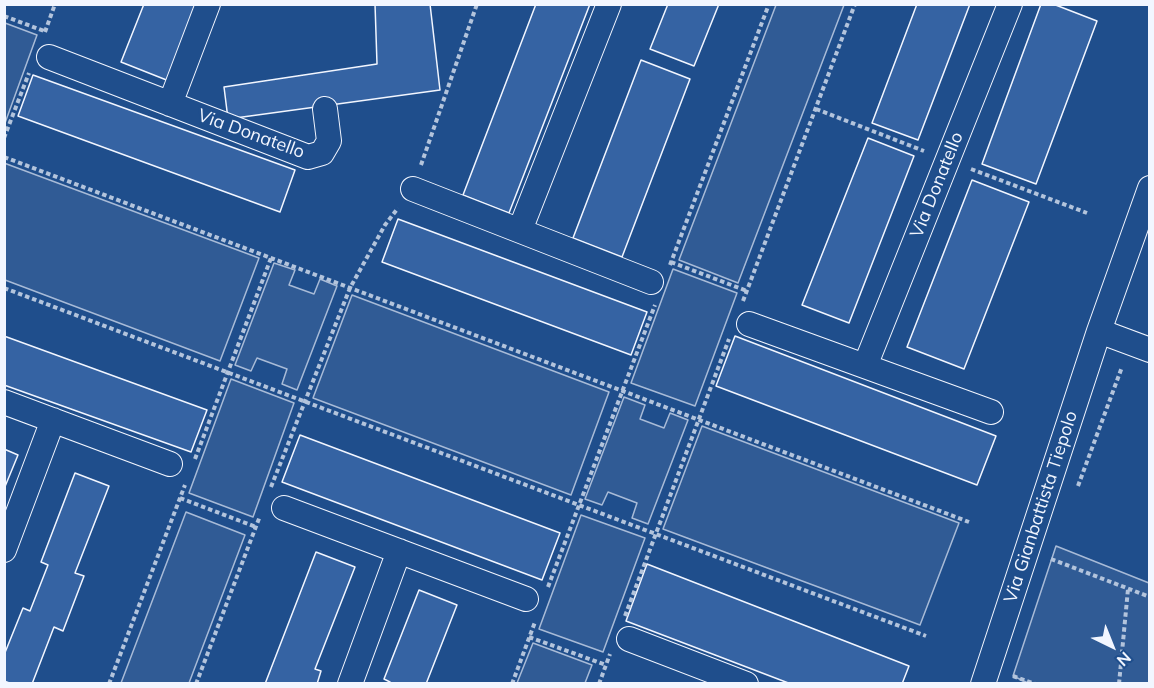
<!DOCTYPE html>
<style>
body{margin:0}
#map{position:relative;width:1154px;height:688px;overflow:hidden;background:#1f4e8c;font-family:Mulish,sans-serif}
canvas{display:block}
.frame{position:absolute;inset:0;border:6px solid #f2f6ff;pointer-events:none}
.north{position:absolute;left:1082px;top:616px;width:60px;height:60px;-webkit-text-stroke:4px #1f4e8c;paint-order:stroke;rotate:137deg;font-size:16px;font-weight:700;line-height:24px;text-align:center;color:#f2f6ff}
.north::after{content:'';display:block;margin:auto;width:21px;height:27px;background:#f2f6ff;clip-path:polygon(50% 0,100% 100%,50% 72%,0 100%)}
</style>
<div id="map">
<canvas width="1154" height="688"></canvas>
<div class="frame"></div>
<div class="north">N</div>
</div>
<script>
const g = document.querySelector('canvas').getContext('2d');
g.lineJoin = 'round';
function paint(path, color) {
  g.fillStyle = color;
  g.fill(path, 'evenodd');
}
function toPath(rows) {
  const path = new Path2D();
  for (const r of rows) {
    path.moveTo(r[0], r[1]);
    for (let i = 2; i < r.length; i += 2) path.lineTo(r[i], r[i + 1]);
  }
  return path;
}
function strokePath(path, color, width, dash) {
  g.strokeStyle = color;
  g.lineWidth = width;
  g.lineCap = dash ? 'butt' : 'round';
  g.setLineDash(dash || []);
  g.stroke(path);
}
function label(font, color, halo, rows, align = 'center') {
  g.font = font + ' Mulish,sans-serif';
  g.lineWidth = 4.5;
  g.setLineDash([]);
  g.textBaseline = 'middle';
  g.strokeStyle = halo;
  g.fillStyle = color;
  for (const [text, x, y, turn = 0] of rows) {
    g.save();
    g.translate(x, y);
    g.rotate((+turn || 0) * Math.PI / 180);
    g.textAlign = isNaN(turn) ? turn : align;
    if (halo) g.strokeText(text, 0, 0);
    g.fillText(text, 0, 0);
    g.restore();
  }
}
const built = toPath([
 [776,5,844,5,738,283,679,260,776,5],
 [5,23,37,35,5,123,4,23,5,23],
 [4,163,259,258,220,361,5,280,4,163],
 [274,263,295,270,289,285,314,294,320,279,337,286,297,390,282,384,287,369,257,358,251,371,235,365,274,263],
 [673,269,737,293,695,406,631,383,673,269],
 [352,295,609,392,571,495,313,398,352,295],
 [231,379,294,403,253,517,189,493,231,379],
 [624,397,645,405,640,419,664,428,670,413,688,420,648,524,632,518,637,503,608,492,602,505,585,499,624,397],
 [702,426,959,523,920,625,663,529,702,426],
 [186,512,245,535,189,683,121,683,186,512],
 [581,515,645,538,603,652,539,629,581,515],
 [1056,546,1149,583,1149,683,1028,683,1013,676,1056,546],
 [533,643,592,665,585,683,517,683,533,643]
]);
paint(built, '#305b95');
strokePath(built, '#a8bbd7', 1.5);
const building = toPath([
 [144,4,199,4,169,81,121,62,144,4],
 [375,4,430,4,440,90,228,119,224,87,377,64,375,4],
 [536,4,590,4,509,213,463,195,536,4],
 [668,4,719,4,694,66,650,49,668,4],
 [917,4,970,4,918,140,872,123,917,4],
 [1041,4,1053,4,1097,21,1036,184,982,164,1041,4],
 [641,60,690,79,622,257,573,238,641,60],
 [33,75,295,170,280,212,18,116,33,75],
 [868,138,914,156,849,323,802,305,868,138],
 [972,180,1029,202,964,369,907,347,972,180],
 [398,219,647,312,631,355,382,262,398,219],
 [4,336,207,410,191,452,4,385,4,336],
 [735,336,996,436,977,485,716,386,735,336],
 [300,435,560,533,542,580,282,482,300,435],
 [4,449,18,455,4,489,4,449],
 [75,473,109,486,75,573,84,576,63,631,54,627,32,684,12,684,4,681,4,655,23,608,30,611,48,565,41,562,75,473],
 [316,552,355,567,315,669,321,671,317,684,265,684,316,552],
 [647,564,909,666,902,684,791,684,626,621,647,564],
 [419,590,457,605,426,684,390,684,390,682,384,679,419,590]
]);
paint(building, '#3563a3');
strokePath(building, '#f2f6ff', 1.5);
const minor = toPath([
 [49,57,308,157,322,153,329,141,325,109],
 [170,104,208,4],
 [413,189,651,282],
 [520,230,609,4],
 [749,324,991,412],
 [1099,331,1150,350],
 [865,366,1010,4],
 [4,402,170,464],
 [284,508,526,599],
 [4,550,53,420],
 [629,639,746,684],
 [350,684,399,551],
 [983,684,1099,331,1150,188]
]);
strokePath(minor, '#f2f6ff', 26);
strokePath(toPath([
 [4,16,44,31],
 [45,32,55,4],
 [816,109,924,151],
 [4,138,29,73],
 [4,157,969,522],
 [421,165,477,4],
 [971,169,1087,213],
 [671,262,747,291],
 [670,265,769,4],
 [4,288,926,636],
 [743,301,855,4],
 [195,459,271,258],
 [1078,486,1122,367],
 [271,487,350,288,385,225,398,208],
 [180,498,256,527],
 [1051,559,1150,597],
 [548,587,655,305],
 [625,616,729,339],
 [529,637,606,665],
 [1013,676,1035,684],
 [109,684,185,485],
 [196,684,260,516],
 [512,684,535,622],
 [599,684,610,654],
 [1119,684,1128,589]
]), '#b3c4dc', 4, [4.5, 3]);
strokePath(minor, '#1f4e8c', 24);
label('18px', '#f2f6ff', '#1f4e8c', [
 ["Via Donatello",251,134,20],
 ["Via Donatello",937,185,-68],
 ["Via Gianbattista Tiepolo",1041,507,-72]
]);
</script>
